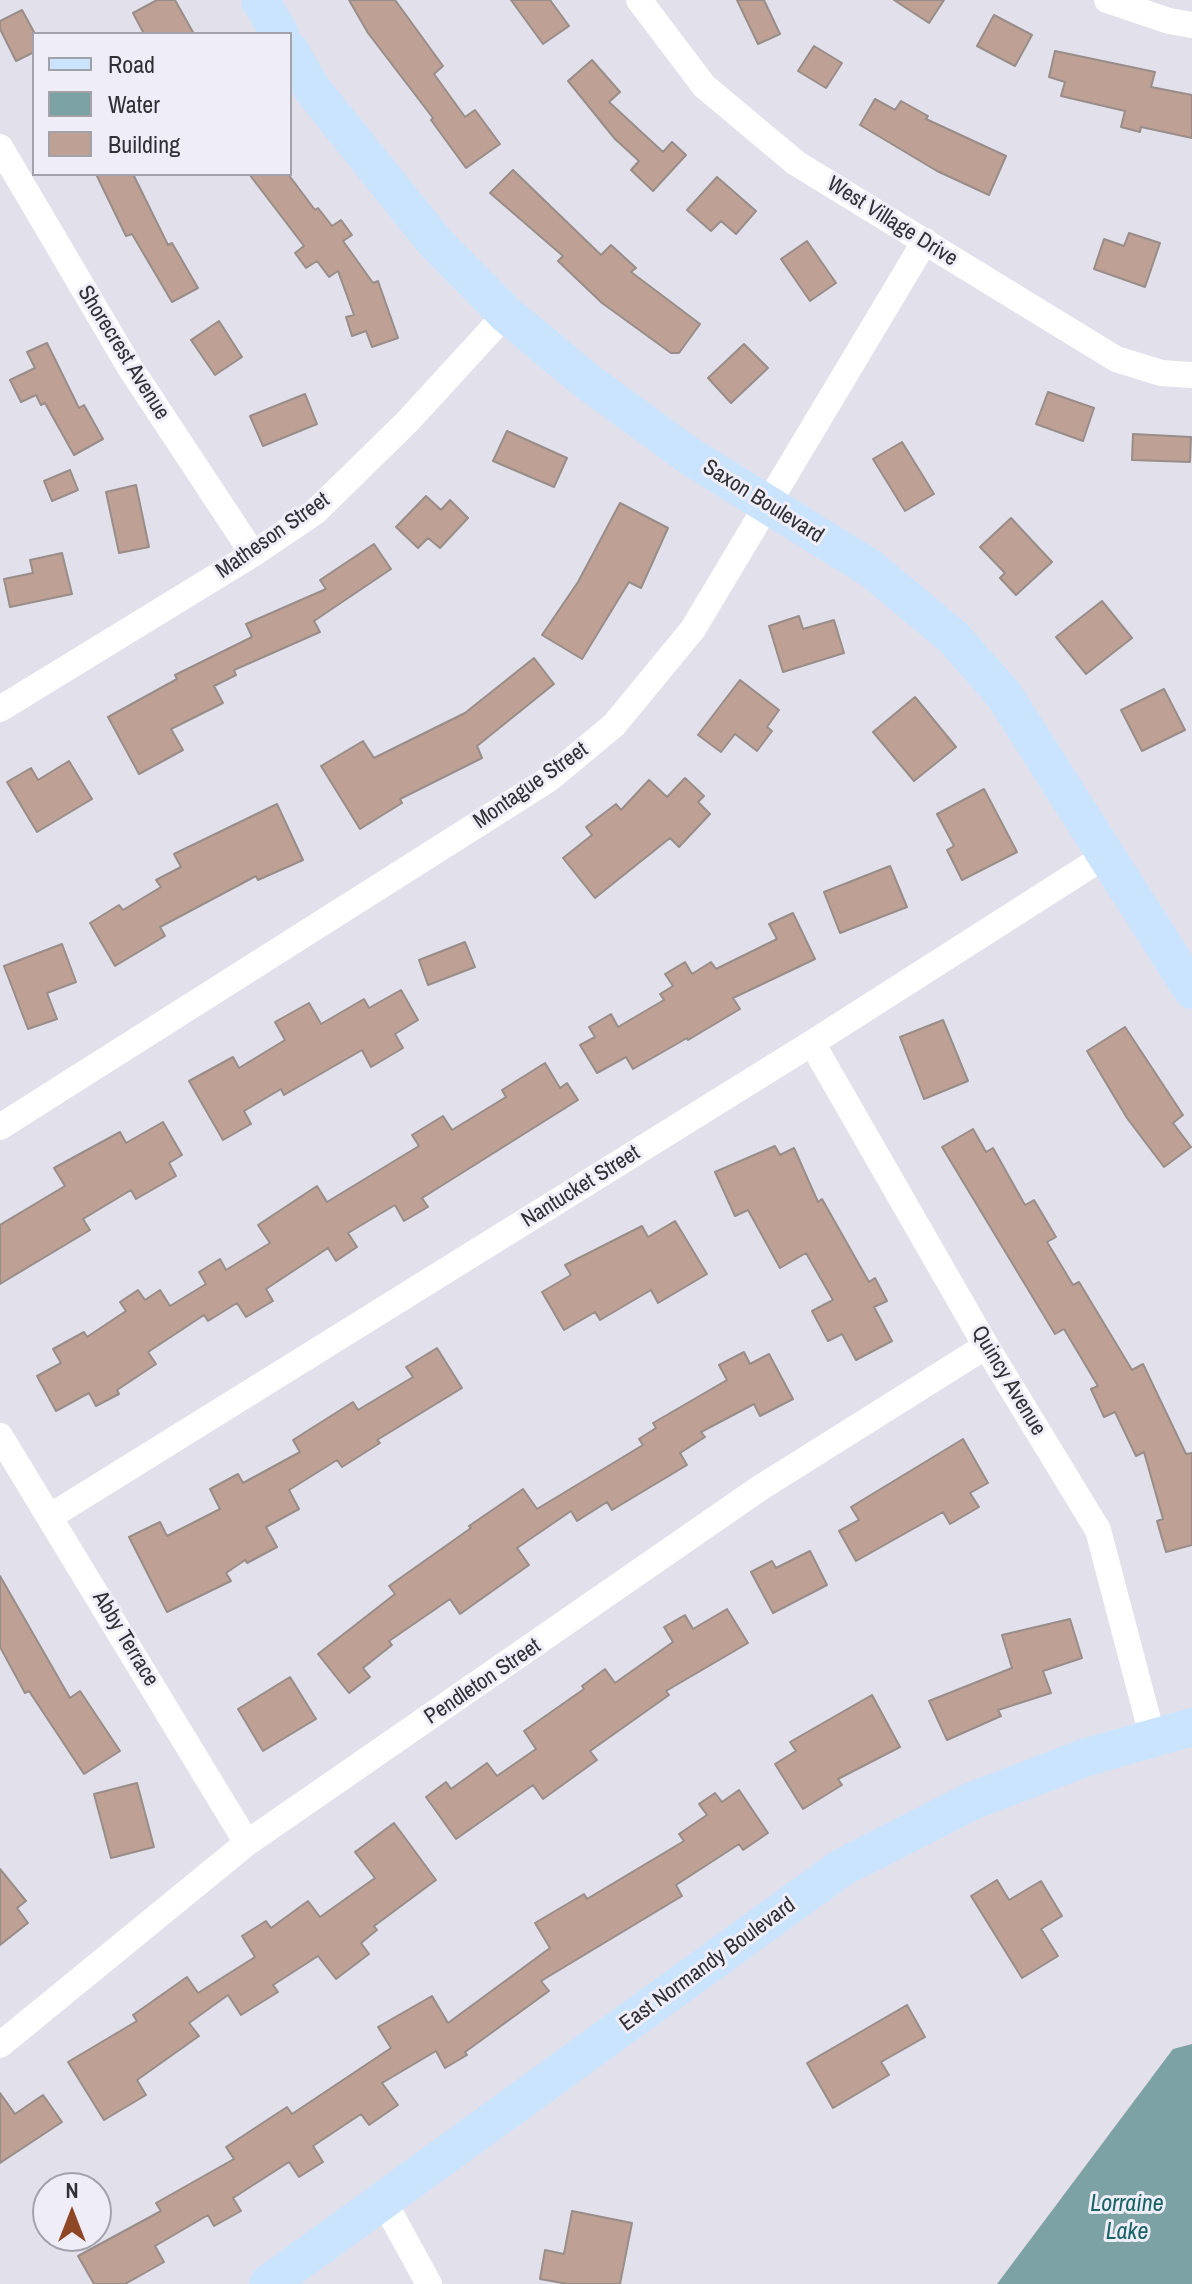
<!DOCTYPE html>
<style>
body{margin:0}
#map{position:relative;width:1192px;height:2284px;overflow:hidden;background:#e2e0eb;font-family:"Archivo Narrow",sans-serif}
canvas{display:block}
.legend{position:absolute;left:32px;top:32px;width:260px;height:144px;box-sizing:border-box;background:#efedf8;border:2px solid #a3a1aa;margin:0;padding:10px 14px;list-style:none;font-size:24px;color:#313034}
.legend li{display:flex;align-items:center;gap:16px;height:40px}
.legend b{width:40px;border:2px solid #a3a1aa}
.north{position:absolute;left:32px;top:2172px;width:80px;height:80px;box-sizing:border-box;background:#efedf8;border:2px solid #a3a1aa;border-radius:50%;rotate:0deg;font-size:22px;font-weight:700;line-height:32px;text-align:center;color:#313034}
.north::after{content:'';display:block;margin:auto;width:28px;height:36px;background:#8e4625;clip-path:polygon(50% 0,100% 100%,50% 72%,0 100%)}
</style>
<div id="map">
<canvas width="1192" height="2284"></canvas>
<ul class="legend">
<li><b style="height:10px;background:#cae4fe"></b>Road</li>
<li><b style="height:22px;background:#7ca2a3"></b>Water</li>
<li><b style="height:22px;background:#bfa094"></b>Building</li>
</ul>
<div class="north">N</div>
</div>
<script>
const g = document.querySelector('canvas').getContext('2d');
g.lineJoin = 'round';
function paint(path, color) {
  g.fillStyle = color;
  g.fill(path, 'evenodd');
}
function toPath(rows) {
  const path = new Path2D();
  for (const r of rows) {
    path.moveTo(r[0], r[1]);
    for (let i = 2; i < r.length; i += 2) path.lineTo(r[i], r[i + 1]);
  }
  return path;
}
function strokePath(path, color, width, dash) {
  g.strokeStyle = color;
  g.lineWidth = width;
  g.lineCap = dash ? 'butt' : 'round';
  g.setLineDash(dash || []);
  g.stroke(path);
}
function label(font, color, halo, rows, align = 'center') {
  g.font = font + ' "Archivo Narrow",sans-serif';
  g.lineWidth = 6;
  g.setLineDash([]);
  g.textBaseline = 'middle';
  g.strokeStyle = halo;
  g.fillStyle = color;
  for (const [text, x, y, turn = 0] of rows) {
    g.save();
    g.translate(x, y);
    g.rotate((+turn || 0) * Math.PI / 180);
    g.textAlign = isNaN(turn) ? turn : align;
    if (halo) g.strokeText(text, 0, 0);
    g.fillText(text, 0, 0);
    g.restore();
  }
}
paint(toPath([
 [1192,2044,1192,2284,997,2284,1173,2049]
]), '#7ca2a3');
const building = toPath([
 [157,0,175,0,194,34,144,34,133,13,157,0],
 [349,0,395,0,443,66,434,74,465,117,475,110,500,144,466,168,431,120,433,118,368,33,349,0],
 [511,0,550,0,569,26,543,44,511,0],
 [737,0,764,0,780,34,758,44,737,0],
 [894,0,944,0,929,23,894,0],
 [22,10,34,32,34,52,16,61,0,29,0,21,22,10],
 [994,15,1032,35,1015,66,977,46,994,15],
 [814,46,842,63,826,88,798,71,814,46],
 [1055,51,1155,72,1151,87,1192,95,1192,138,1141,127,1140,132,1121,127,1125,111,1061,96,1065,82,1049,77,1055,51],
 [592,60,620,92,609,102,663,152,672,142,686,155,653,191,631,170,639,161,615,139,568,81,592,60],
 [875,99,895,110,901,101,928,116,926,119,1006,156,989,195,937,171,860,125,875,99],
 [513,170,601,255,611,245,636,268,631,272,700,324,679,353,671,353,602,303,558,261,563,256,490,193,513,170],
 [96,174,133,174,168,245,172,243,198,288,172,302,132,234,126,236,96,174],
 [249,174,288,174,315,210,318,208,332,226,341,220,352,235,343,241,373,283,378,281,398,338,372,347,366,331,352,336,346,317,354,315,338,271,329,277,317,261,306,268,295,253,304,246,249,174],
 [717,177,756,211,736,234,721,221,711,231,687,210,717,177],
 [1129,233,1160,243,1145,287,1094,269,1104,239,1124,246,1129,233],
 [807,241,836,283,810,301,781,259,807,241],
 [219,321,242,357,215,375,191,340,219,321],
 [47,343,79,408,84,405,103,439,74,455,45,403,41,405,36,395,21,402,10,380,35,368,27,352,47,343],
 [744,344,768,368,731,403,708,378,744,344],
 [1048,392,1094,408,1083,441,1036,424,1048,392],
 [305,394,317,424,263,446,250,416,305,394],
 [507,431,567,458,554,487,493,461,507,431],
 [1133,434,1191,437,1190,462,1132,460,1133,434],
 [902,442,934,494,905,511,873,459,902,442],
 [70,470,78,490,52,501,44,481,70,470],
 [136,485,149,547,119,553,106,492,136,485],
 [426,496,441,510,450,500,468,518,440,548,428,538,418,548,396,527,426,496],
 [620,503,668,528,641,588,629,582,582,659,542,635,578,582,620,503],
 [1011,518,1052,562,1016,595,1000,578,1005,573,980,547,1011,518],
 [374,544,391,569,314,621,320,632,234,670,236,675,214,686,223,703,171,729,183,750,139,774,108,717,177,679,175,675,252,637,246,624,326,589,320,580,374,544],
 [62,553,72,594,10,607,4,579,33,573,30,560,62,553],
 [1102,601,1132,638,1086,674,1056,637,1102,601],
 [799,616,803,629,834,620,844,653,783,672,769,626,799,616],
 [534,658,554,684,477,746,482,758,400,799,402,803,360,829,321,766,363,741,374,758,465,713,534,658],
 [740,680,779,710,767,727,772,731,757,751,735,734,721,752,698,735,740,680],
 [1164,689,1185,730,1142,751,1121,710,1164,689],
 [915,697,956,747,914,781,873,732,915,697],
 [69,761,92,799,37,832,7,782,31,768,38,780,69,761],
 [685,778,704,796,698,802,710,814,679,847,670,838,595,898,563,858,592,835,586,827,616,804,621,810,649,780,667,797,685,778],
 [984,789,1017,852,962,880,947,850,954,846,937,814,984,789],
 [277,804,303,860,258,880,256,876,160,927,165,936,115,966,90,923,119,905,123,910,161,887,156,880,181,867,174,854,277,804],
 [890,866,907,907,840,933,824,892,890,866],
 [793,913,815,959,733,998,740,1009,688,1040,687,1038,633,1069,626,1057,597,1073,580,1045,595,1037,589,1027,611,1014,618,1027,664,1000,660,994,673,986,665,974,685,962,692,974,711,962,716,969,777,939,769,924,793,913],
 [465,942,475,967,428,985,419,960,465,942],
 [62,944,76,982,47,993,57,1019,28,1029,4,966,62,944],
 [401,990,418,1020,395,1034,403,1048,371,1067,362,1050,284,1095,281,1089,244,1111,251,1124,223,1140,189,1081,233,1057,239,1068,285,1040,275,1022,309,1003,321,1024,364,999,369,1008,401,990],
 [943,1020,968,1081,924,1099,900,1037,943,1020],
 [1125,1027,1183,1115,1173,1123,1191,1147,1164,1167,1127,1118,1087,1051,1125,1027],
 [545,1063,560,1088,567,1083,578,1100,422,1198,428,1207,404,1221,395,1205,348,1233,357,1247,336,1261,328,1248,266,1289,273,1301,246,1317,237,1303,208,1321,204,1315,148,1352,156,1364,117,1390,119,1394,96,1406,89,1393,56,1411,37,1376,61,1363,53,1349,84,1332,87,1337,126,1311,120,1302,138,1290,145,1300,160,1290,170,1306,206,1284,199,1272,220,1259,226,1270,270,1243,258,1225,317,1186,327,1202,419,1146,412,1135,443,1116,452,1130,506,1097,502,1090,545,1063],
 [163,1122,182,1155,169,1163,176,1176,136,1199,131,1190,83,1219,90,1230,0,1284,0,1225,65,1186,54,1168,120,1132,126,1143,163,1122],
 [973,1129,986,1152,993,1148,1025,1205,1034,1200,1056,1237,1047,1242,1073,1285,1079,1282,1132,1370,1143,1364,1186,1454,1192,1453,1192,1545,1166,1552,1157,1521,1163,1519,1144,1452,1136,1456,1115,1412,1104,1417,1091,1389,1098,1386,1064,1329,1055,1334,942,1147,973,1129],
 [775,1146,780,1155,794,1148,818,1202,822,1199,869,1282,875,1278,887,1301,874,1307,892,1341,856,1360,842,1334,828,1341,812,1311,833,1300,806,1253,780,1268,748,1210,735,1216,715,1172,775,1146],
 [675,1221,707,1274,658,1303,651,1290,600,1320,595,1312,564,1330,542,1292,571,1275,565,1265,642,1226,648,1237,675,1221],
 [437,1348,462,1388,377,1440,380,1443,342,1467,337,1460,289,1490,299,1509,266,1527,277,1547,247,1563,245,1560,226,1573,231,1581,167,1612,129,1537,160,1522,167,1536,220,1509,210,1489,238,1474,243,1483,300,1452,293,1440,353,1402,358,1410,413,1377,406,1367,437,1348],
 [744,1352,750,1364,769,1354,793,1399,760,1416,754,1404,701,1432,705,1437,680,1453,687,1465,612,1510,607,1502,577,1521,571,1511,517,1548,529,1565,460,1614,450,1599,389,1641,392,1645,363,1668,370,1677,349,1693,318,1654,395,1594,389,1586,471,1528,469,1526,523,1489,537,1509,643,1445,639,1439,656,1428,653,1423,727,1380,719,1365,744,1352],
 [963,1439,988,1483,970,1493,979,1507,950,1524,943,1512,856,1561,839,1531,859,1520,851,1507,963,1439],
 [810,1551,827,1585,773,1613,751,1572,772,1561,776,1568,810,1551],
 [0,1576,70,1698,80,1691,120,1751,84,1774,29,1691,25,1693,0,1647,0,1576],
 [727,1609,748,1643,666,1691,669,1695,590,1751,597,1760,543,1799,533,1785,456,1839,426,1797,446,1782,451,1789,487,1763,497,1776,536,1749,524,1731,584,1689,582,1686,605,1669,615,1683,673,1642,664,1627,685,1615,693,1629,727,1609],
 [1070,1619,1082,1658,1043,1671,1051,1693,998,1710,1001,1716,947,1740,929,1701,1012,1668,1002,1635,1070,1619],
 [290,1677,316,1719,263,1751,238,1709,290,1677],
 [872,1695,900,1747,838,1779,842,1785,803,1809,775,1764,796,1751,790,1742,872,1695],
 [137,1783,154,1847,111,1858,94,1794,137,1783],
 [739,1790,768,1833,743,1850,739,1844,676,1885,682,1896,541,1981,549,1991,465,2052,467,2055,445,2068,436,2051,382,2083,398,2105,369,2125,361,2114,313,2146,323,2162,299,2177,289,2162,233,2198,241,2211,214,2226,208,2215,155,2246,164,2262,125,2284,94,2284,78,2256,161,2211,156,2203,234,2159,226,2147,287,2107,292,2114,391,2048,378,2027,432,1996,448,2023,550,1948,535,1923,584,1894,587,1899,684,1841,679,1834,707,1815,699,1804,715,1793,722,1802,739,1790],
 [394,1823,436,1880,374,1926,377,1930,361,1943,369,1954,336,1979,318,1956,273,1985,278,1992,241,2015,228,1995,189,2023,199,2036,137,2080,146,2095,104,2120,68,2062,137,2021,133,2015,187,1977,198,1993,255,1957,242,1936,266,1921,271,1928,308,1901,320,1917,375,1878,355,1852,394,1823],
 [0,1869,26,1901,17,1908,28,1923,0,1945,0,1869],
 [997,1880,1009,1900,1041,1881,1062,1916,1041,1929,1058,1956,1022,1978,971,1896,997,1880],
 [907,2005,925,2037,881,2062,889,2075,833,2108,807,2063,907,2005],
 [0,2093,15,2114,43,2095,62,2122,0,2163,0,2093],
 [572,2211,632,2223,620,2284,568,2284,540,2279,545,2250,564,2254,572,2211]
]);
paint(building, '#bfa094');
strokePath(building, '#988d89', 2);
strokePath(toPath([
 [639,0,704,86,796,163,1116,359,1161,373,1192,375],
 [1107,0,1169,21,1192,25],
 [0,147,129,366,253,554],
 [0,709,253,554,315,512,407,422,506,314],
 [812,1043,986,1346,1098,1530,1153,1739],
 [0,1127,549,779,614,725,693,629,925,241],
 [0,1436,247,1843],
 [51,1516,812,1043,1108,854],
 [0,2045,247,1843,760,1488,986,1346],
 [384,2202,429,2284]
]), '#fff', 26);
strokePath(toPath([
 [260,0,280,34],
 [290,51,312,89,435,242,506,314,588,382,691,457,870,568,954,638,1004,695,1192,990],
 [268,2284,841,1868,972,1801,1087,1757,1192,1727]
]), '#cae4fe', 38);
label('22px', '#313034', '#efedf8', [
 ["West Village Drive",892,222,32],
 ["Shorecrest Avenue",123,353,58],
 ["Saxon Boulevard",763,502,32],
 ["Matheson Street",273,536,-35],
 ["Montague Street",531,786,-35],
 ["Nantucket Street",581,1187,-32],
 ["Quincy Avenue",1008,1381,59],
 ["Abby Terrace",125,1639,59],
 ["Pendleton Street",483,1682,-34],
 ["East Normandy Boulevard",708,1965,-36]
]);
label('italic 24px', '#176467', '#efedf8', [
 ["Lorraine",1127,2205],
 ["Lake",1127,2233]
]);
</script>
